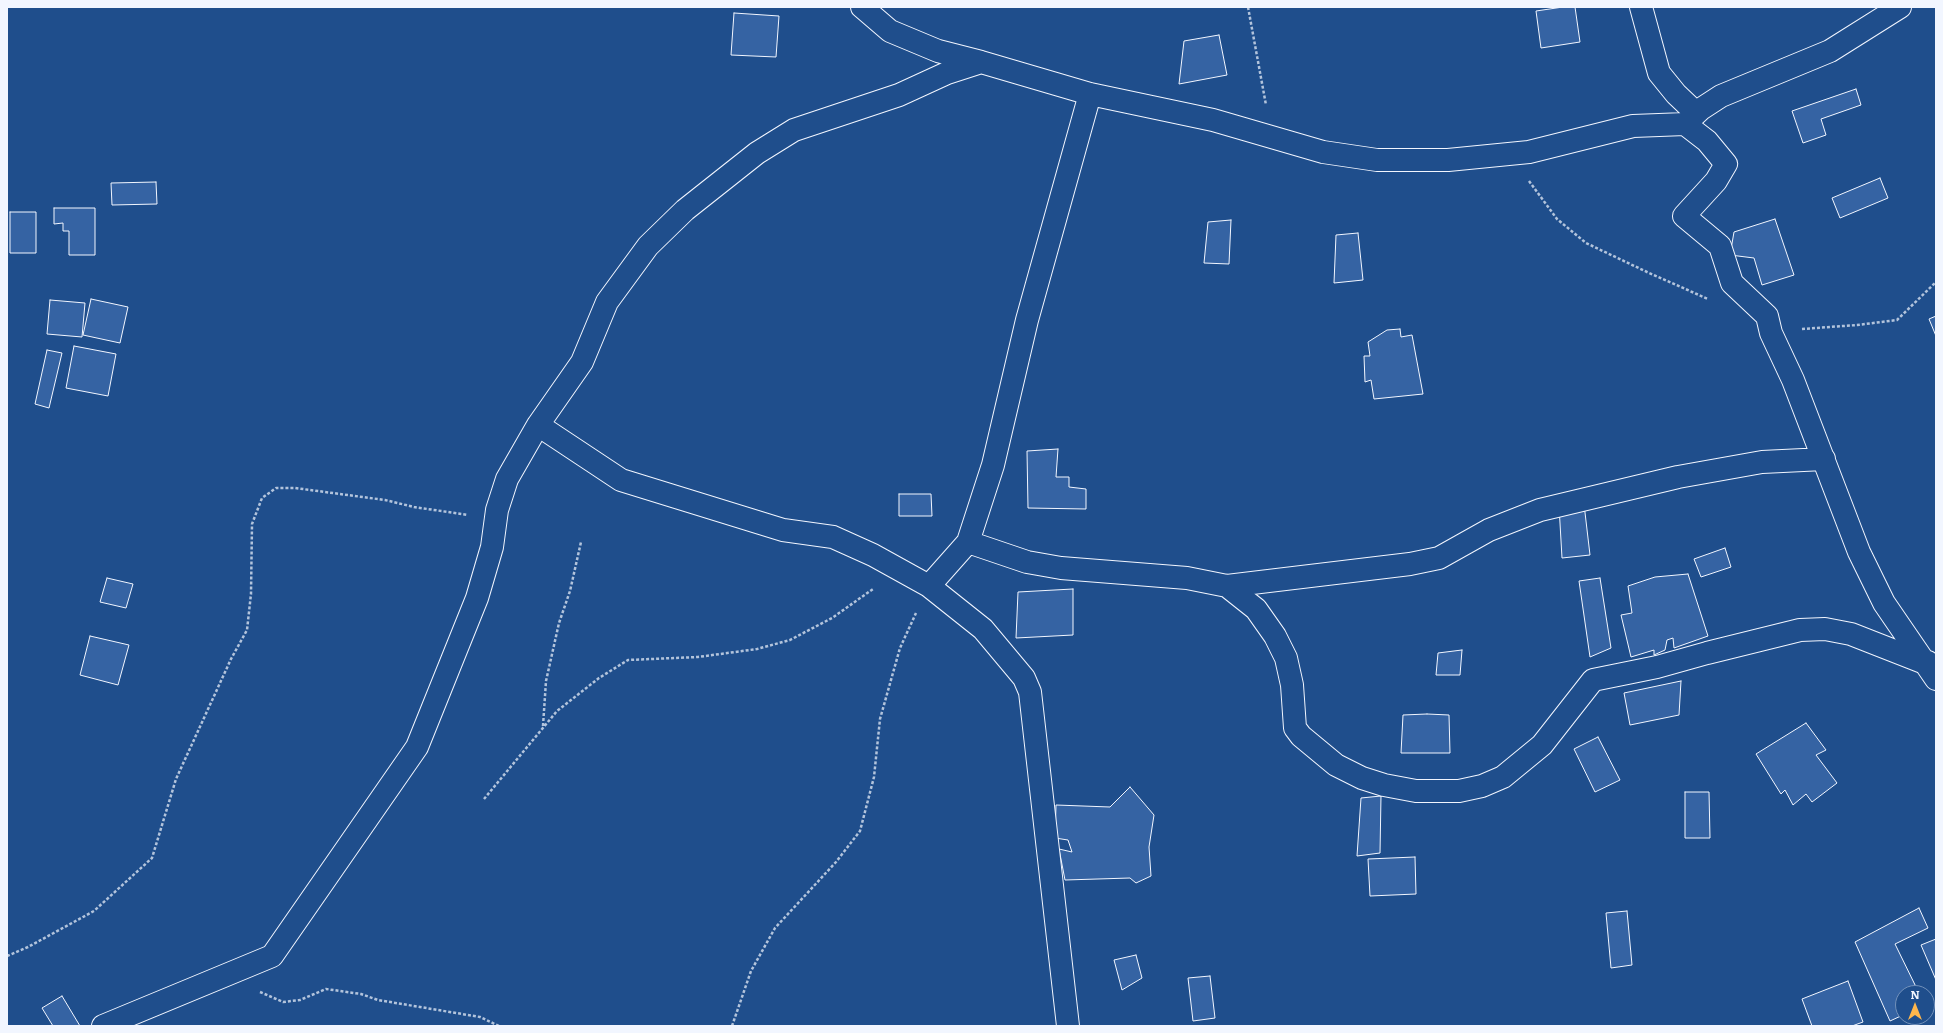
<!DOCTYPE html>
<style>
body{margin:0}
#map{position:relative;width:1943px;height:1033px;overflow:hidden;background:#1f4e8c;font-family:Literata,serif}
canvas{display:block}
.frame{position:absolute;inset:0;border:8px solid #f2f6ff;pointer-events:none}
.north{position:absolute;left:1895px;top:985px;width:40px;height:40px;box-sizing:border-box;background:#1f4e8c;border:1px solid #7391ba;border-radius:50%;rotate:0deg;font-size:11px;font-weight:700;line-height:16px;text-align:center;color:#f2f6ff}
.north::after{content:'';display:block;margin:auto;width:14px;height:18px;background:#ffb74d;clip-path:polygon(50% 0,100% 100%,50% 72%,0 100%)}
</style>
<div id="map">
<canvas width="1943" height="1033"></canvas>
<div class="frame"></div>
<div class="north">N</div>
</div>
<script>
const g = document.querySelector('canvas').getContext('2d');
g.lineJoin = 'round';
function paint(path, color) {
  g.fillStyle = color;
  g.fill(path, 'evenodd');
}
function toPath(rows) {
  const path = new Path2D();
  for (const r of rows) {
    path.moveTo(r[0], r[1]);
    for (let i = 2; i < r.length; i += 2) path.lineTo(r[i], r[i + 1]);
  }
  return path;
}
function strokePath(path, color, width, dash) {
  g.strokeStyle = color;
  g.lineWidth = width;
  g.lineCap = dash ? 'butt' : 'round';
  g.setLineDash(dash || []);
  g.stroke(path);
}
const building = toPath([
 [1563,7,1575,7,1580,42,1541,48,1536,11,1563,7],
 [734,13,779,16,776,57,731,55,734,13],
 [1219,35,1227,75,1179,84,1184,41,1219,35],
 [1856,89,1861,105,1821,119,1826,135,1803,143,1792,111,1856,89],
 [1880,178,1888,198,1840,218,1832,198,1880,178],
 [156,182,157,204,112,205,111,183,156,182],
 [54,208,95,208,95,255,69,255,69,231,63,231,63,223,54,224,54,208],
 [10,212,36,212,36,253,10,253,10,212],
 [1775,219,1794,275,1762,285,1754,258,1730,255,1734,232,1775,219],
 [1231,220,1229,264,1204,263,1208,222,1231,220],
 [1358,233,1363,280,1334,283,1336,235,1358,233],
 [91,299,128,307,120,343,83,335,91,299],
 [50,300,85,303,82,337,47,334,50,300],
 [1936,316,1936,336,1929,319,1936,316],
 [1400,329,1401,337,1412,335,1423,394,1374,399,1371,380,1365,382,1364,356,1370,356,1368,342,1387,330,1400,329],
 [74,346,116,354,108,396,66,388,74,346],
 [47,350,62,353,49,408,35,404,47,350],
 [1058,449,1056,477,1069,477,1069,487,1086,489,1086,509,1028,508,1027,451,1058,449],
 [899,494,931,494,932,516,899,516,899,494],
 [1584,504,1590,555,1562,558,1559,506,1584,504],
 [1725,548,1731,567,1701,577,1694,559,1725,548],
 [1688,574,1708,636,1674,648,1673,638,1667,640,1665,650,1654,655,1654,650,1631,657,1621,615,1632,613,1628,586,1655,577,1688,574],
 [107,578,133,584,126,608,100,602,107,578],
 [1600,578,1611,648,1590,657,1579,581,1600,578],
 [1073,589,1073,635,1016,638,1018,592,1073,589],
 [90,636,129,645,118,685,80,675,90,636],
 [1462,650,1460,675,1436,675,1438,653,1462,650],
 [1681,681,1679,715,1630,725,1624,693,1681,681],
 [1427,714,1449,715,1450,753,1401,753,1403,715,1427,714],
 [1806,723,1826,750,1816,755,1837,783,1812,802,1806,794,1793,805,1785,790,1781,794,1756,754,1806,723],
 [1598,737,1620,780,1595,792,1574,749,1598,737],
 [1130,787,1154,815,1149,847,1151,876,1136,883,1130,878,1065,880,1059,849,1072,852,1068,840,1055,838,1056,805,1110,807,1130,787],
 [1685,792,1709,792,1710,838,1685,838,1685,792],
 [1381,796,1380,853,1357,856,1361,798,1381,796],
 [1415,857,1416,894,1370,896,1368,859,1415,857],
 [1919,908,1928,928,1895,944,1919,993,1903,993,1903,1015,1890,1021,1855,942,1919,908],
 [1627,911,1632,965,1611,968,1606,913,1627,911],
 [1936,939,1936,980,1921,945,1936,939],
 [1136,955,1142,978,1122,990,1114,960,1136,955],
 [1210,976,1215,1018,1193,1021,1188,978,1210,976],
 [1848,981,1863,1022,1852,1026,1812,1026,1802,999,1848,981],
 [62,996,80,1026,53,1026,42,1008,62,996]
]);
paint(building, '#3563a3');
strokePath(building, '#f2f6ff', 1);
const minor = toPath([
 [862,7,890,31,938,51,981,62,1090,94,1213,120,1323,152,1377,160,1448,160,1529,152,1633,126,1685,124,1707,141,1726,164,1716,181,1684,216,1720,246,1732,283,1767,316,1771,333,1793,380,1859,552,1884,603,1936,679],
 [1641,7,1659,73,1676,94,1696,113],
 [1685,124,1701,109,1721,96,1830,51,1900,7],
 [538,425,621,480,783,530,833,537,873,555,929,586,983,629,1024,678,1030,692,1068,1026],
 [968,542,1027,562,1061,568,1187,578,1227,586,1256,609,1275,636,1286,658,1292,685,1295,728,1301,736,1336,765,1362,778,1384,785,1416,791,1459,791,1482,786,1503,777,1542,745,1593,680,1657,667,1707,653,1800,630,1825,629,1851,634,1925,663,1928,662],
 [929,586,968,542,993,465,1027,320,1090,94],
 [1227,586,1410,564,1439,558,1489,530,1540,510,1678,477,1762,462,1824,459],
 [103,1026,272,956,417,747,477,598,492,547,497,510,507,479,538,425,582,362,607,302,648,246,685,210,757,153,794,130,899,95,947,73,981,62]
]);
strokePath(minor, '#f2f6ff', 24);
strokePath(toPath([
 [1248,7,1266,105],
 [1529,181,1557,219,1586,243,1647,272,1708,299],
 [1802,329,1857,325,1897,320,1936,282],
 [543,726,546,681,559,623,570,591,581,542],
 [484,799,557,711,599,678,628,660,698,657,757,649,790,640,832,618,873,589],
 [7,956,28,947,94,911,152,858,176,779,231,659,247,630,251,594,252,524,262,498,276,488,295,488,385,500,414,507,468,515],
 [260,992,283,1002,300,1000,326,989,361,994,378,1000,480,1017,499,1026],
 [732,1026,751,971,775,928,836,862,860,831,874,777,880,719,900,648,916,613]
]), '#b3c4dc', 2.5, [3, 2]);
strokePath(minor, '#1f4e8c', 22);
</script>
